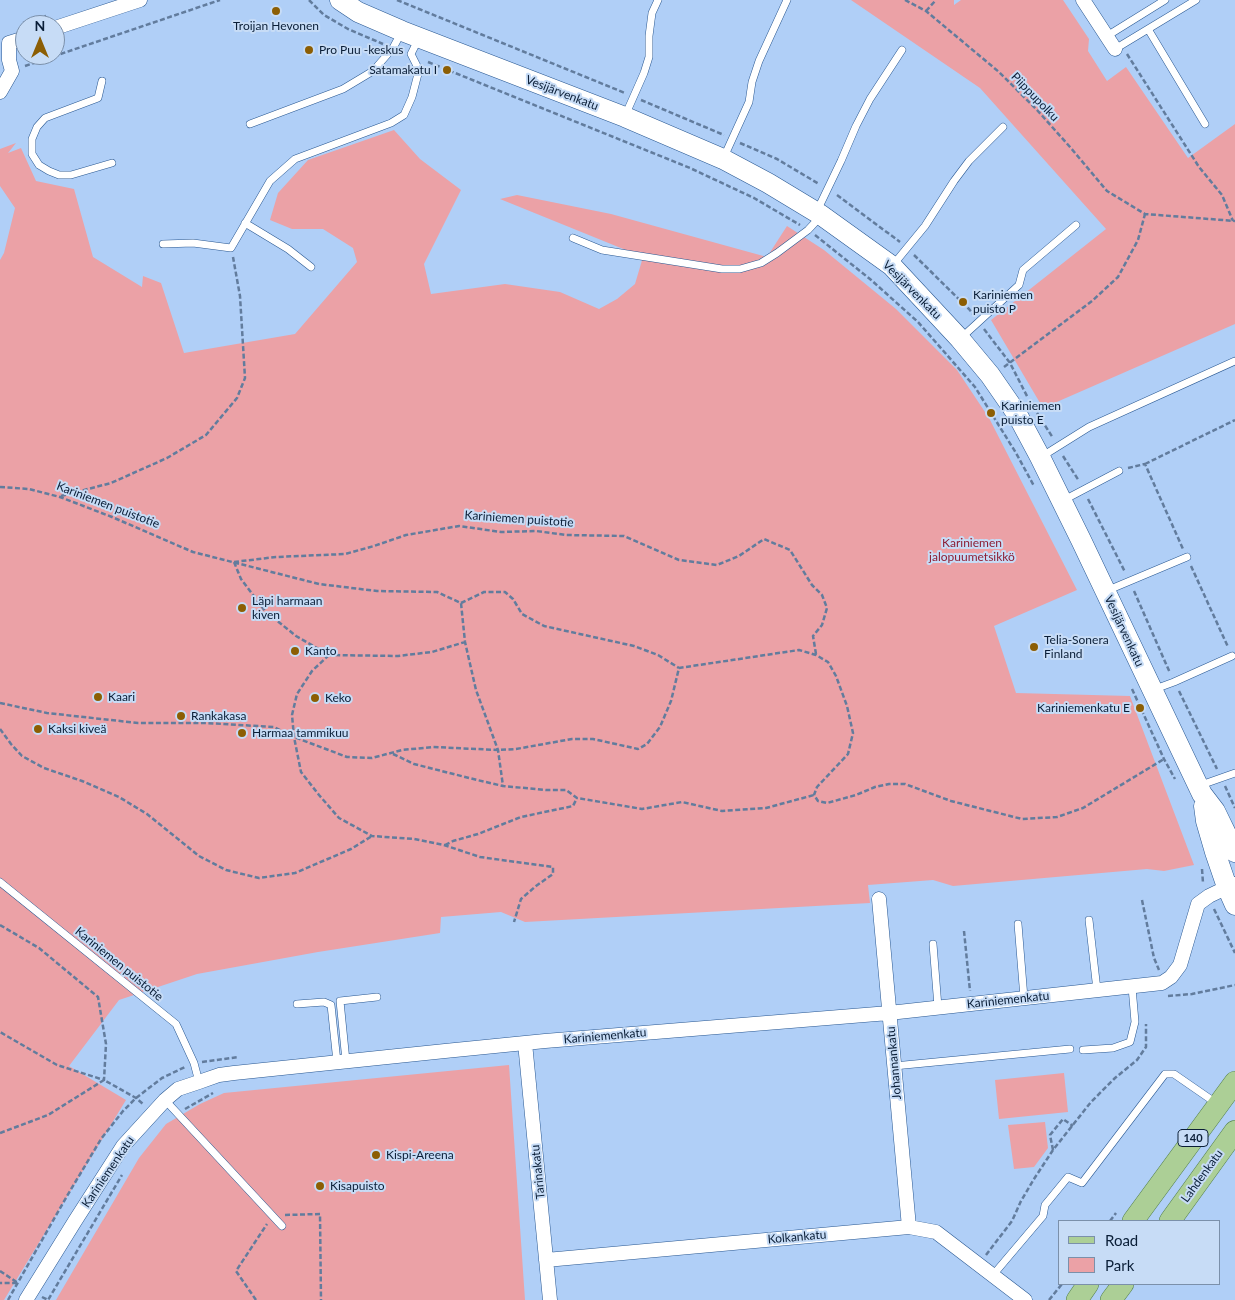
<!DOCTYPE html>
<meta charset="utf-8">
<style>
body{margin:0}
#map{position:relative;width:1235px;height:1300px;overflow:hidden;background:#b0cff7;font-family:Lato,sans-serif}
canvas{display:block}
.legend{position:absolute;left:1058px;top:1220px;width:162px;height:65px;box-sizing:border-box;background:#c7dcf6;border:1px solid #7b90aa;margin:0;padding:6px 9px;list-style:none;font-size:15px;color:#0a1e37}
.legend li{display:flex;align-items:center;gap:10px;height:25px}
.legend b{width:25px;border:1px solid #7b90aa}
.north{position:absolute;left:15px;top:15px;width:50px;height:50px;box-sizing:border-box;background:#c7dcf6;border:1px solid #7b90aa;border-radius:50%;rotate:0deg;font-size:14px;font-weight:700;line-height:20px;text-align:center;color:#0a1e37}
.north::after{content:'';display:block;margin:auto;width:18px;height:22px;background:#8c5e04;clip-path:polygon(50% 0,100% 100%,50% 72%,0 100%)}
</style>
<div id="map">
<canvas width="1235" height="1300"></canvas>
<ul class="legend">
<li><b style="height:6px;background:#accf96"></b>Road</li>
<li><b style="height:14px;background:#eba1a6"></b>Park</li>
</ul>
<div class="north">N</div>
</div>
<script>
const g = document.querySelector('canvas').getContext('2d');
g.lineJoin = 'round';
function paint(path, color) {
  g.fillStyle = color;
  g.fill(path, 'evenodd');
}
function toPath(rows) {
  const path = new Path2D();
  for (const r of rows) {
    path.moveTo(r[0], r[1]);
    for (let i = 2; i < r.length; i += 2) path.lineTo(r[i], r[i + 1]);
  }
  return path;
}
function strokePath(path, color, width, dash) {
  g.strokeStyle = color;
  g.lineWidth = width;
  g.lineCap = dash ? 'butt' : 'round';
  g.setLineDash(dash || []);
  g.stroke(path);
}
function label(font, color, halo, rows, align = 'center') {
  g.font = font + ' Lato,sans-serif';
  g.lineWidth = 4;
  g.setLineDash([]);
  g.textBaseline = 'middle';
  g.strokeStyle = halo;
  g.fillStyle = color;
  for (const [text, x, y, turn = 0] of rows) {
    g.save();
    g.translate(x, y);
    g.rotate((+turn || 0) * Math.PI / 180);
    g.textAlign = isNaN(turn) ? turn : align;
    if (halo) g.strokeText(text, 0, 0);
    g.fillText(text, 0, 0);
    g.restore();
  }
}
paint(toPath([
 [851,0,954,0,954,5,961,0,1063,0,1089,39,1088,51,1107,81,1126,67,1188,158,1235,124,1235,324,1043,408,991,320,1106,229,980,88],
 [394,130,420,159,461,190,424,264,431,294,505,284,560,292,599,309,617,299,635,284,643,257,500,199,517,195,611,214,767,257,787,226,824,250,896,309,957,370,989,418,1077,590,994,626,1016,693,1130,696,1194,865,1164,871,1147,869,953,886,933,880,868,885,870,903,525,922,501,912,441,917,440,933,318,952,197,974,119,1000,69,1066,126,1100,4,1300,0,1300,0,260,4,253,15,208,0,186,0,149,16,143,8,153,21,148,36,181,74,189,93,257,142,287,143,276,161,283,184,353,295,334,357,262,353,248,323,229,292,229,270,220,278,193,308,160],
 [509,1065,525,1300,56,1300,139,1158,166,1124,200,1104,224,1093],
 [1064,1073,1068,1112,999,1119,995,1080],
 [1045,1122,1048,1148,1034,1167,1014,1169,1008,1125]
]), '#eba1a6');
const lane = toPath([
 [1148,29,1205,124],
 [1107,36,1165,0],
 [1115,49,1196,0],
 [102,81,98,98,45,118,37,127,32,139,32,154,39,165,49,171,59,175,71,175,112,163],
 [625,116,644,73,649,57,649,36,652,13,658,0],
 [250,124,343,89,373,71,393,48,401,33],
 [724,157,749,102,752,82,759,61,787,0],
 [817,211,841,161,856,126,870,99,902,50],
 [245,223,288,249,311,267],
 [573,238,602,250,722,269,740,269,761,263,777,253,808,230,821,216],
 [163,244,193,243,231,248,270,181,295,159,391,123,404,115,412,97,419,70,411,54,418,40],
 [893,265,925,226,954,181,969,161,1003,127],
 [961,338,1019,285,1023,270,1076,225],
 [1041,457,1089,427,1235,361],
 [1062,501,1119,471],
 [1106,591,1187,557],
 [1155,689,1174,682,1232,656],
 [1201,785,1235,773],
 [0,882,176,1024,194,1063,199,1082],
 [1089,920,1097,990],
 [1018,924,1024,998],
 [933,944,938,1007],
 [297,1004,324,1002,331,1005,337,1062],
 [1083,1050,1113,1048,1130,1042,1135,1022,1132,987],
 [346,1061,340,1001,377,997],
 [894,1066,1070,1049],
 [165,1100,282,1226],
 [993,1275,1043,1216,1045,1205,1068,1177,1082,1183,1165,1074,1174,1074,1216,1103]
]);
const street = toPath([
 [1083,0,1115,49],
 [55,28,140,0],
 [0,92,12,71,9,60,9,43,25,38],
 [879,899,909,1227],
 [525,1043,550,1300],
 [546,1260,909,1227,936,1232,1025,1300],
 [26,1300,75,1221,123,1146,165,1100,178,1089,199,1082,219,1075,234,1073,445,1051,545,1041,889,1013,1162,983,1171,977,1180,965,1198,904,1209,896,1234,884]
]);
const secondary = toPath([
 [340,0,358,12,402,31,625,117,723,159,768,183,821,215,892,266,960,339,990,375,1017,414,1040,457,1081,540,1202,794,1215,811,1235,852],
 [1204,806,1206,821,1215,852,1227,887,1235,905]
]);
const primary = toPath([
 [1133,1221,1235,1082],
 [1170,1221,1235,1131],
 [1077,1300,1088,1284],
 [1111,1300,1123,1284]
]);
strokePath(lane, '#285791', 8);
strokePath(street, '#285791', 15);
strokePath(secondary, '#285791', 21);
strokePath(primary, '#507c47', 22);
strokePath(toPath([
 [309,0,324,15,348,29,383,44],
 [397,0,625,93],
 [905,0,926,11,999,72,1037,110,1070,147,1107,191,1145,214,1235,221],
 [926,11,936,0],
 [23,23,46,16],
 [1127,54,1199,167,1222,195,1233,221],
 [428,62,690,168,754,198,800,225],
 [25,66,220,0],
 [641,100,724,135],
 [740,143,777,159,819,184],
 [837,195,900,242],
 [815,235,870,279,918,322,975,387,1016,453,1034,486],
 [914,255,969,309,973,314],
 [984,329,1010,363,1028,398],
 [1004,367,1092,301,1118,277,1138,240,1145,214],
 [1037,413,1053,438],
 [1063,456,1079,481],
 [1145,464,1235,420],
 [1128,468,1145,464,1183,549],
 [0,487,29,489,60,497,112,517,193,552,319,584,377,591,437,592,461,603,465,642,476,690,498,750,503,786],
 [61,496,111,483,167,458,206,435,237,398,245,378,240,296,233,257],
 [1088,499,1125,572],
 [234,562,276,557,345,554,374,546,406,535,459,526,501,532,536,531,566,535,624,536,679,560,717,565,739,556,764,539,790,550,812,585,822,595,827,608,822,625,813,636,816,654],
 [234,562,241,579,265,611,296,636,329,655,398,656,432,652,465,642],
 [1191,566,1228,647],
 [1134,591,1170,673],
 [461,603,484,592,505,592,513,599,522,614,544,626,634,646,658,655,679,668],
 [329,655,312,671,297,694,292,715,294,737,301,772,319,795,339,818,372,836,414,839,444,845,480,857,553,867,553,874,536,886,521,899,514,922],
 [1132,689,1164,759,1175,779],
 [1179,691,1217,769],
 [0,703,47,713,138,723,206,723,274,727,294,737,347,757,372,758,402,750,433,747,498,750,516,749,572,739,593,739,638,749,647,744,660,727,671,701,679,668,799,650,816,655,828,662,836,676,847,706,853,733,848,754,817,787,814,795,818,801,827,803,856,795,875,787,889,784,905,784,951,801,1022,819,1057,817,1083,808,1164,759],
 [0,729,11,744,22,756,44,768,82,781,119,797,147,814,199,856,226,870,259,878,295,873,351,849,372,836],
 [393,754,414,764,477,780,503,786,546,790,566,790,577,798,642,809,682,802,722,811,766,808,814,795],
 [1225,786,1235,808],
 [445,845,453,841,478,834,521,817,573,806,577,798],
 [1202,869,1203,883],
 [1142,900,1154,958,1159,970],
 [1214,909,1235,953],
 [0,925,39,948,98,997,106,1044,104,1080,57,1065,0,1032],
 [964,931,970,991],
 [1168,996,1192,994,1235,985],
 [202,1062,239,1057],
 [185,1109,213,1093],
 [0,1133,48,1115,104,1080,136,1098,143,1104],
 [1053,1150,1050,1135,1063,1119,1073,1126],
 [285,1215,320,1214,321,1300],
 [1110,1221,1116,1213],
 [986,1255,1012,1221,1021,1201,1034,1179,1053,1150,1091,1102,1115,1078,1137,1060,1146,1047,1146,1024],
 [0,1271,18,1283,0,1283],
 [42,1297,48,1300,122,1175],
 [8,1300,67,1196,101,1139,123,1111,136,1098,162,1078,185,1067],
 [256,1300,236,1271,267,1224],
 [1049,1300,1062,1284]
]), '#627c9d', 2.5, [5, 2.5]);
strokePath(lane, '#fff', 7);
strokePath(street, '#fff', 14);
strokePath(secondary, '#fff', 20);
strokePath(primary, '#accf96', 21);
for (const [x, y, r, color] of [
 [276,11,5,"#8c5e04"],
 [309,50,5,"#8c5e04"],
 [447,70,5,"#8c5e04"],
 [963,302,5,"#8c5e04"],
 [991,413,5,"#8c5e04"],
 [242,608,5,"#8c5e04"],
 [1034,647,5,"#8c5e04"],
 [295,651,5,"#8c5e04"],
 [98,697,5,"#8c5e04"],
 [315,698,5,"#8c5e04"],
 [1140,708,5,"#8c5e04"],
 [181,716,5,"#8c5e04"],
 [38,729,5,"#8c5e04"],
 [242,733,5,"#8c5e04"],
 [376,1155,5,"#8c5e04"],
 [320,1186,5,"#8c5e04"]
]) {
  const dot = new Path2D();
  dot.arc(x, y, r, 0, 2 * Math.PI);
  g.fillStyle = color;
  g.fill(dot);
  strokePath(dot, '#c7dcf6', 2);
}
for (const [x, y, w] of [
 [1193,1138,30]
]) {
  const box = new Path2D();
  box.roundRect(x - w / 2, y - 8.5, w, 17, 4);
  g.fillStyle = '#c7dcf6';
  g.fill(box);
  strokePath(box, '#0a1e37', 1);
}
label('bold 11px', '#0a1e37', null, [
 ["140",1193,1138]
]);
label('12px', '#0a1e37', '#c7dcf6', [
 ["Troijan Hevonen",276,26,"center"],
 ["Pro Puu -keskus",319,50],
 ["Satamakatu I",437,70,"right"],
 ["Kariniemen",973,295],
 ["puisto P",973,309],
 ["Kariniemen",1001,406],
 ["puisto E",1001,420],
 ["Läpi harmaan",252,601],
 ["kiven",252,615],
 ["Telia-Sonera",1044,640],
 ["Finland",1044,654],
 ["Kanto",305,651],
 ["Kaari",108,697],
 ["Keko",325,698],
 ["Kariniemenkatu E",1130,708,"right"],
 ["Rankakasa",191,716],
 ["Kaksi kiveä",48,729],
 ["Harmaa tammikuu",252,733],
 ["Kispi-Areena",386,1155],
 ["Kisapuisto",330,1186]
], 'left');
label('12px', '#0a1e37', '#c7dcf6', [
 ["Vesijärvenkatu",562,93,21],
 ["Piippupolku",1035,97,46],
 ["Vesijärvenkatu",912,290,45],
 ["Kariniemen puistotie",108,505,21],
 ["Kariniemen puistotie",519,519,4],
 ["Vesijärvenkatu",1124,631,65],
 ["Kariniemen puistotie",119,964,39],
 ["Kariniemenkatu",1008,1000,-6],
 ["Kariniemenkatu",605,1036,-5],
 ["Johannankatu",894,1063,-95],
 ["Kariniemenkatu",108,1172,-56],
 ["Tarinakatu",538,1172,-96],
 ["Lahdenkatu",1202,1176,-54],
 ["Kolkankatu",797,1237,-5]
]);
label('12px', '#8d1f35', '#c7dcf6', [
 ["Kariniemen",972,543],
 ["jalopuumetsikkö",972,557]
]);
</script>
